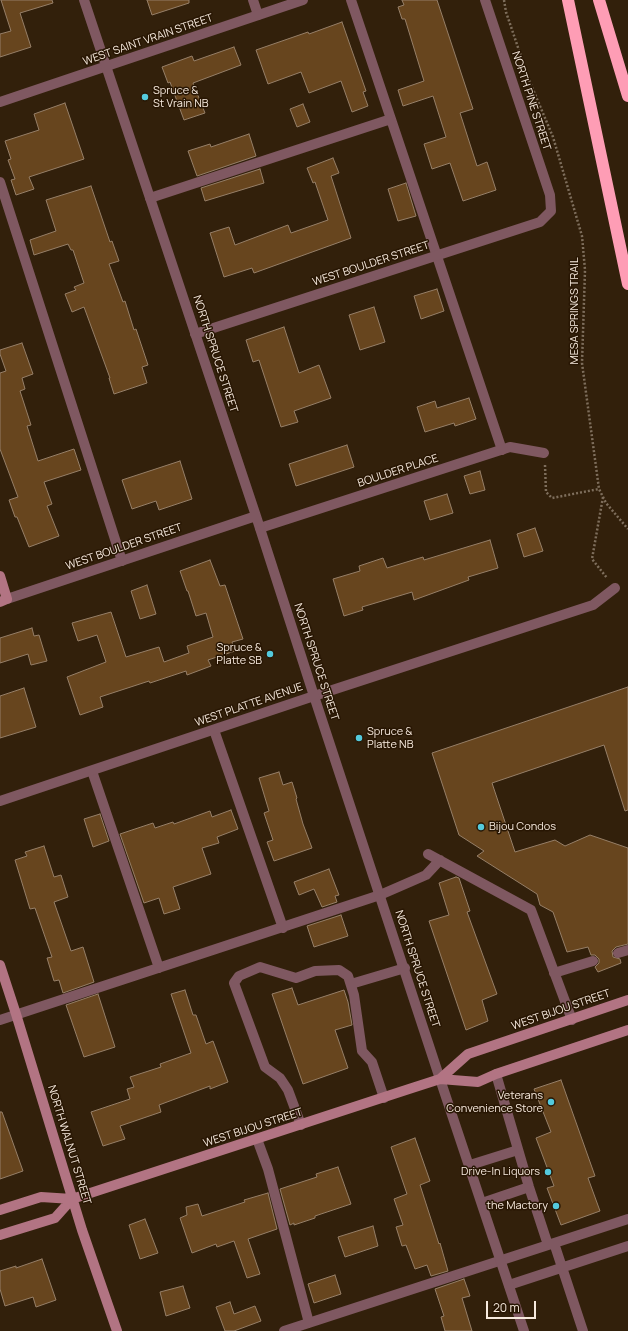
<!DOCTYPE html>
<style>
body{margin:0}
#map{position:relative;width:628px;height:1331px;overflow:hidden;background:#32200b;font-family:Manrope,sans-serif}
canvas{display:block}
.scale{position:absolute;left:486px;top:1301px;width:50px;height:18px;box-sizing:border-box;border:2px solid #f7eade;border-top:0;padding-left:5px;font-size:12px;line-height:14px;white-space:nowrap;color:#f7eade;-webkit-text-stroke:3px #281603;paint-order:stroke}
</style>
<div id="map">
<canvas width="628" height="1331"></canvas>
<div class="scale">20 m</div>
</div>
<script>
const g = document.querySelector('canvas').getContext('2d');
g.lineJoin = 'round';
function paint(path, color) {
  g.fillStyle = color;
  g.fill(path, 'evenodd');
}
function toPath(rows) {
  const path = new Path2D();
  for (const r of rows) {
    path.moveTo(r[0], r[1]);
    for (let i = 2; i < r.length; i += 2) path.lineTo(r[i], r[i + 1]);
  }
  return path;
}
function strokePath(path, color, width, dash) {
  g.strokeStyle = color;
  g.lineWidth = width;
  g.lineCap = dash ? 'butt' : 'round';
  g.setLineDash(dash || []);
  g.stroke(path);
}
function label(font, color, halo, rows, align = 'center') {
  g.font = font + ' Manrope,sans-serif';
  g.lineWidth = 3;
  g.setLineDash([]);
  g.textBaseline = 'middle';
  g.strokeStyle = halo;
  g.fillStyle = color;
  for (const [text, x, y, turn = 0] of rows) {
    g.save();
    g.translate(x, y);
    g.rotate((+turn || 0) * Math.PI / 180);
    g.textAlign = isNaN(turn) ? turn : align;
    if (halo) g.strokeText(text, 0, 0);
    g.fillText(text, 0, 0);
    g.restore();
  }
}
const building = toPath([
 [1,0,52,0,53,3,20,13,31,47,0,57,0,34,11,31,1,0],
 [147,0,189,0,189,3,152,15,147,0],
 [402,0,437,0,473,109,460,113,477,166,487,162,496,190,463,201,450,163,432,169,424,144,446,137,433,96,403,106,398,90,424,81,405,19,402,19,398,7,404,5,402,0],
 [342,22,366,91,363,92,368,106,352,112,341,81,309,93,301,72,268,84,256,50,308,32,309,34,342,22],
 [234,47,241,65,193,83,205,113,184,120,170,82,168,83,162,67,192,56,194,61,234,47],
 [65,103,84,159,29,177,34,189,16,195,11,180,15,179,8,160,11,159,5,141,39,130,34,114,65,103],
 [303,104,310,122,297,127,290,109,303,104],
 [249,134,256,156,197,176,188,151,210,144,211,147,249,134],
 [333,158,339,173,331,176,351,238,254,273,252,268,224,277,210,233,229,227,235,245,288,225,291,233,328,220,315,182,313,183,307,168,333,158],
 [260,169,264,183,205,201,201,188,260,169],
 [406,183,416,216,398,221,388,189,406,183],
 [91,186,110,242,112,241,119,261,109,264,123,302,125,301,134,330,136,329,148,365,142,367,147,383,114,394,109,378,110,378,84,307,72,312,65,294,76,290,74,287,84,283,73,250,71,250,68,244,34,255,30,240,56,231,46,200,91,186],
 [437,289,444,311,421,319,414,296,437,289],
 [374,307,385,342,360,350,349,315,374,307],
 [284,327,299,373,319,365,331,398,294,411,298,422,281,427,259,360,253,362,246,340,284,327],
 [22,343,33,374,22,378,25,389,20,391,31,425,27,426,38,461,74,449,81,470,44,482,52,504,47,506,59,536,29,547,17,517,15,517,9,500,18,497,0,449,0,373,6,371,0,354,0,350,22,343],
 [469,398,476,419,455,426,454,423,425,432,417,407,435,401,437,408,469,398],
 [347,445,354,467,296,486,289,464,347,445],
 [180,461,192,499,159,510,156,501,132,509,122,480,180,461],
 [480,471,485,490,470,494,464,476,480,471],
 [447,494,453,513,430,520,424,501,447,494],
 [535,528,543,551,524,557,517,534,535,528],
 [490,540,498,568,468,577,469,580,414,600,412,592,362,607,363,610,344,616,333,579,360,571,359,566,383,558,387,568,423,557,424,560,490,540],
 [210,560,220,586,225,585,243,639,232,642,235,651,208,660,211,666,187,675,186,671,150,683,149,681,100,697,103,707,80,715,67,677,106,662,97,635,78,641,72,623,111,612,126,657,159,647,164,662,189,653,187,646,213,637,206,613,196,616,188,591,187,591,180,571,210,560],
 [147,585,156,614,140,619,131,591,147,585],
 [32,628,34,636,39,635,47,661,31,665,28,654,0,663,0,638,32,628],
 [628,687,628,810,625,811,604,745,492,783,515,852,555,840,565,846,590,835,628,848,628,944,616,947,612,951,613,957,620,959,621,963,598,972,595,967,599,963,599,959,595,955,591,955,588,947,567,952,553,912,540,905,537,894,477,856,484,851,459,835,432,753,628,687],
 [24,688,36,727,0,738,0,696,24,688],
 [279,772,283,785,292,782,297,798,296,799,303,824,312,848,274,861,267,842,273,840,264,813,269,811,259,778,279,772],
 [231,810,238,829,217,837,219,843,202,848,211,874,173,887,180,909,164,914,159,898,144,903,120,834,153,823,155,828,173,822,174,824,210,811,212,817,231,810],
 [100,814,109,841,93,847,84,819,100,814],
 [44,846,54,877,61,875,68,897,54,902,71,951,83,947,94,982,63,993,59,980,54,981,47,958,52,957,35,908,30,909,15,860,27,856,25,852,44,846],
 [329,869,339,895,335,896,337,902,322,907,314,889,299,895,294,882,329,869],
 [456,877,459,878,470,911,467,912,497,994,482,1000,488,1021,466,1030,429,921,449,915,439,883,456,877],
 [341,915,348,936,314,947,307,926,341,915],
 [292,988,298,1005,344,990,348,1002,352,1025,335,1030,348,1068,303,1084,272,994,292,988],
 [185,990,193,1015,196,1015,206,1044,213,1041,228,1082,210,1089,210,1086,159,1105,161,1112,120,1126,125,1139,103,1146,91,1112,130,1099,127,1089,134,1087,130,1077,161,1067,160,1064,191,1053,171,994,185,990],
 [98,994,115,1047,84,1057,66,1005,98,994],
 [561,1080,595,1176,588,1178,600,1211,561,1225,547,1188,554,1186,536,1138,551,1132,534,1089,561,1080],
 [0,1112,2,1112,23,1171,0,1179,0,1112],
 [415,1138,430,1181,420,1185,439,1244,440,1243,448,1271,431,1276,427,1265,415,1269,406,1245,402,1246,396,1227,403,1225,394,1199,407,1194,391,1147,415,1138],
 [338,1167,351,1204,315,1216,315,1218,294,1225,294,1223,290,1225,280,1189,317,1177,316,1174,338,1167],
 [268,1193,277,1229,248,1239,260,1274,247,1278,234,1241,217,1247,216,1244,192,1253,180,1218,187,1215,186,1207,198,1204,202,1216,245,1202,244,1200,268,1193],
 [145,1219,158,1253,140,1259,129,1225,145,1219],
 [373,1226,378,1246,345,1257,338,1237,373,1226],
 [42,1259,56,1300,36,1307,33,1297,5,1306,0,1289,0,1271,16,1266,16,1268,42,1259],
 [335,1275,341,1294,314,1303,308,1284,335,1275],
 [464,1279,470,1296,462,1298,472,1331,445,1331,441,1317,444,1316,435,1289,464,1279],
 [183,1286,190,1308,166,1316,160,1292,183,1286],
 [230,1302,234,1314,255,1306,261,1321,234,1331,225,1331,216,1307,230,1302]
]);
paint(building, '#67451e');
strokePath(building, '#967f68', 1);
strokePath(toPath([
 [504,0,506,12,529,80,553,137,582,236,585,270,582,363,599,489,606,503,628,529],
 [545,465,546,492,552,498,599,489],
 [603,497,592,559,607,578]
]), '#7e6e5c', 2.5, [2, 2]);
strokePath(toPath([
 [253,0,258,15],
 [351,0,502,450],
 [0,182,122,561],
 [150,198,391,119],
 [214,730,283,928],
 [92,771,159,968],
 [428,854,531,910,572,1020],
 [618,953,628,950],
 [554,973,593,961],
 [351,984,405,968],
 [0,1020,380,895,426,875,440,860],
 [496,1074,529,1187,548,1245],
 [301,1125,288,1090,280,1078,265,1067,234,983,239,976,260,967,296,978,315,971,339,970,348,976,354,995,362,1051,372,1062,384,1098],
 [257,1139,268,1169,309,1323],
 [470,1165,518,1150],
 [482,1203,529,1187],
 [554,1243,583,1331],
 [509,1285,628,1246],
 [284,1331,628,1219]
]), '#7f5861', 10);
strokePath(toPath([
 [0,102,303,0],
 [195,334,537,223,540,222,551,211,550,195,485,0],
 [260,528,510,447,544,453],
 [0,801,314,696,593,605,615,588],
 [440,1079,524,1331]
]), '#7f5861', 10);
strokePath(toPath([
 [84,0,256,516,314,696,440,1079],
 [7,599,256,516]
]), '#7f5861', 10);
strokePath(toPath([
 [0,576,7,599,0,602],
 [0,965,16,1014,82,1230,117,1331],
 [440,1079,478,1082,496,1074,628,1030],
 [0,1210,41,1197,72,1199,409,1089,440,1079,468,1054,628,1000],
 [0,1235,55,1218,72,1199]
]), '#b27483', 10);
strokePath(toPath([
 [568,0,628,284],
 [599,0,628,96]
]), '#fe9db5', 12);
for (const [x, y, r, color] of [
 [145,97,4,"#54cadd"],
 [270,654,4,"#54cadd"],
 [359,738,4,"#54cadd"],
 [481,827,4,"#54cadd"],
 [551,1102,4,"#54cadd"],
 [548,1172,4,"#54cadd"],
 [556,1206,4,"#54cadd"]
]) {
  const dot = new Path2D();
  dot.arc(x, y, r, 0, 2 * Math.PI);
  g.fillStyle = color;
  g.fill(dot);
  strokePath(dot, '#281603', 1.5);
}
label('11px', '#f7eade', '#281603', [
 ["WEST SAINT VRAIN STREET",148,40,-19],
 ["NORTH PINE STREET",531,101,72],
 ["WEST BOULDER STREET",371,264,-18],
 ["MESA SPRINGS TRAIL",575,311,-90],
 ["NORTH SPRUCE STREET",215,354,72],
 ["BOULDER PLACE",398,471,-18],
 ["WEST BOULDER STREET",124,547,-19],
 ["NORTH SPRUCE STREET",316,662,72],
 ["WEST PLATTE AVENUE",249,705,-19],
 ["NORTH SPRUCE STREET",417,969,72],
 ["WEST BIJOU STREET",561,1010,-19],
 ["WEST BIJOU STREET",253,1128,-18],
 ["NORTH WALNUT STREET",69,1145,73]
]);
label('11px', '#f7eade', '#281603', [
 ["Spruce &",153,91,"left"],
 ["St Vrain NB",153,104,"left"],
 ["Spruce &",262,648],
 ["Platte SB",262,661],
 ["Spruce &",367,732,"left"],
 ["Platte NB",367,745,"left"],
 ["Bijou Condos",489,827,"left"],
 ["Veterans",543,1096],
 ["Convenience Store",543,1109],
 ["Drive-In Liquors",540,1172],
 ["the Mactory",548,1206]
], 'right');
</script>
